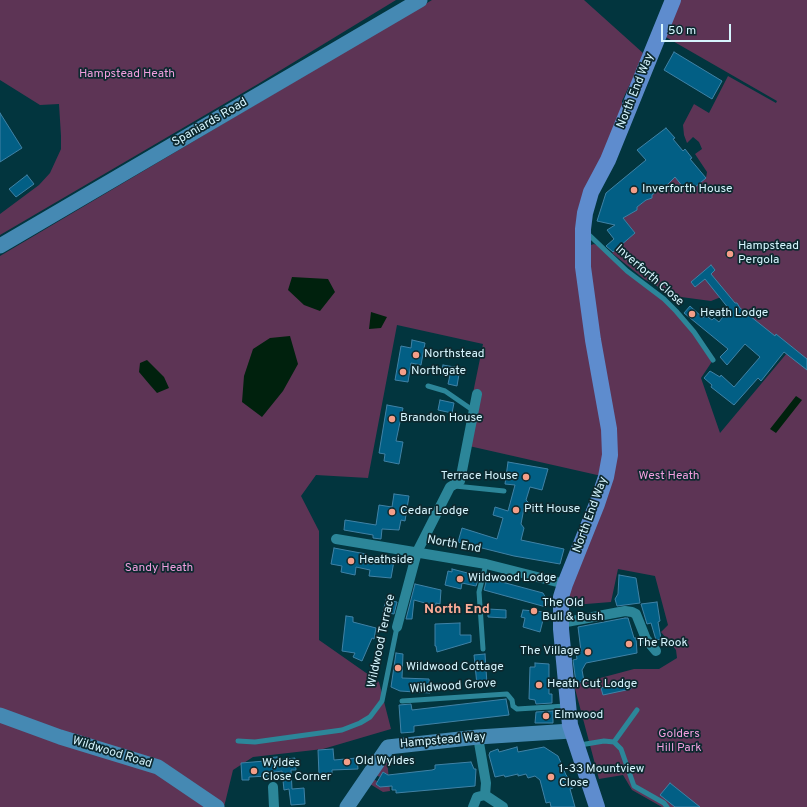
<!DOCTYPE html>
<style>
body{margin:0}
#map{position:relative;width:807px;height:807px;overflow:hidden;background:#02353e;font-family:Overpass,sans-serif}
canvas{display:block}
.scale{position:absolute;left:661px;top:24px;width:70px;height:18px;box-sizing:border-box;border:2px solid #d6f5fe;border-top:0;padding-left:5px;font-size:12px;line-height:14px;white-space:nowrap;color:#d6f5fe;-webkit-text-stroke:3px #0d292f;paint-order:stroke}
</style>
<div id="map">
<canvas width="807" height="807"></canvas>
<div class="scale">50 m</div>
</div>
<script>
const g = document.querySelector('canvas').getContext('2d');
g.lineJoin = 'round';
function paint(path, color) {
  g.fillStyle = color;
  g.fill(path, 'evenodd');
}
function toPath(rows) {
  const path = new Path2D();
  for (const r of rows) {
    path.moveTo(r[0], r[1]);
    for (let i = 2; i < r.length; i += 2) path.lineTo(r[i], r[i + 1]);
  }
  return path;
}
function strokePath(path, color, width, dash) {
  g.strokeStyle = color;
  g.lineWidth = width;
  g.lineCap = dash ? 'butt' : 'round';
  g.setLineDash(dash || []);
  g.stroke(path);
}
function label(font, color, halo, rows, align = 'center') {
  g.font = font + ' Overpass,sans-serif';
  g.lineWidth = 3.5;
  g.setLineDash([]);
  g.textBaseline = 'middle';
  g.strokeStyle = halo;
  g.fillStyle = color;
  for (const [text, x, y, turn = 0] of rows) {
    g.save();
    g.translate(x, y);
    g.rotate((+turn || 0) * Math.PI / 180);
    g.textAlign = isNaN(turn) ? turn : align;
    if (halo) g.strokeText(text, 0, 0);
    g.fillText(text, 0, 0);
    g.restore();
  }
}
paint(toPath([
 [0,0,396,0,258,84,0,235,0,214,39,185,50,173,61,149,61,136,59,104,40,105,0,80],
 [432,0,584,0,643,53,632,83,630,84,622,101,622,108,585,213,591,245,594,244,599,246,676,311,713,360,701,378,720,433,787,353,721,297,711,301,681,297,671,294,644,279,612,253,635,233,623,218,636,210,637,207,646,200,652,198,652,195,661,188,664,188,675,177,706,178,707,172,695,154,702,149,699,142,693,137,687,143,684,135,683,125,694,104,709,113,728,76,776,103,777,101,664,36,678,0,807,0,807,807,662,807,632,790,623,775,599,779,574,685,634,669,659,669,677,658,676,650,661,632,668,625,655,576,618,569,611,602,561,606,606,477,469,446,473,393,483,344,397,325,368,478,316,475,301,496,319,531,319,640,379,682,391,729,323,749,253,757,233,770,224,807,0,807,0,256],
 [387,759,390,791,383,792,370,784,373,779,377,781,376,784,379,786,387,774,383,772,380,777,376,775]
]), '#5d3455');
paint(toPath([
 [292,277,328,279,335,292,320,311,304,305,288,290],
 [371,312,387,317,381,328,369,329],
 [290,336,298,364,283,391,262,417,242,402,244,376,253,349,270,338],
 [147,360,164,377,169,388,157,393,150,385,139,372,140,363],
 [796,396,802,400,776,433,770,429]
]), '#00210d');
const building = toPath([
 [674,52,722,81,712,99,664,70,674,52],
 [0,113,22,148,0,162,0,113],
 [666,128,675,138,673,139,683,151,685,149,692,158,690,159,706,178,688,193,675,177,664,188,661,188,652,195,652,198,646,200,637,207,637,210,623,218,635,233,613,252,606,246,614,239,607,230,615,225,597,221,606,193,646,160,637,150,666,128],
 [27,175,34,184,16,197,9,189,27,175],
 [711,265,715,270,711,274,735,303,737,303,740,308,775,336,776,334,807,359,807,370,784,352,761,381,758,378,734,405,711,387,712,385,704,378,710,371,720,377,721,375,734,387,760,357,745,344,727,365,720,357,728,349,684,313,690,306,703,318,705,315,712,320,714,318,719,322,729,309,705,279,695,287,691,282,711,265],
 [412,340,425,343,421,365,411,363,408,382,395,380,401,346,411,348,412,340],
 [443,365,460,368,457,386,448,384,450,375,441,374,443,365],
 [440,400,454,403,452,413,438,410,440,400],
 [387,405,403,408,396,441,403,442,399,464,384,461,385,454,379,453,387,405],
 [508,462,548,469,542,490,530,487,526,500,529,503,528,507,524,508,521,524,524,528,521,540,564,549,560,564,514,556,458,542,462,528,497,539,503,518,493,515,495,507,508,511,515,485,505,484,508,462],
 [394,494,409,496,405,521,401,520,399,530,382,529,381,539,373,538,373,535,344,530,345,520,376,525,379,505,392,507,394,494],
 [334,548,366,554,365,556,394,561,391,578,369,576,370,570,356,567,355,575,341,572,342,566,331,564,334,548],
 [452,569,479,576,476,586,462,583,461,589,445,585,448,571,452,572,452,569],
 [619,575,636,578,640,603,617,606,615,599,618,594,619,575],
 [487,578,543,593,548,602,546,607,484,590,487,578],
 [415,584,441,590,440,604,436,603,436,606,414,600,412,619,406,619,415,584],
 [386,600,397,602,394,614,383,612,386,600],
 [657,602,660,621,658,622,661,639,656,640,651,623,647,624,641,604,657,602],
 [488,609,506,610,506,618,488,617,488,609],
 [523,610,545,612,540,632,523,627,525,618,521,617,523,610],
 [346,616,353,617,353,622,376,628,374,639,372,638,362,661,353,657,355,653,342,651,346,616],
 [625,618,628,618,634,638,636,638,637,653,586,663,582,670,584,681,576,683,573,660,577,659,576,652,581,651,578,627,625,618],
 [460,623,460,635,471,635,471,642,437,652,436,646,435,646,435,624,460,623],
 [396,653,403,654,402,678,429,679,430,693,400,691,391,687,396,653],
 [485,654,487,684,477,685,474,655,485,654],
 [535,663,549,664,549,694,552,694,552,703,536,704,535,700,529,699,530,667,535,667,535,663],
 [629,681,631,689,603,695,601,688,629,681],
 [506,699,509,715,414,726,414,732,401,733,399,705,411,704,412,710,506,699],
 [553,711,553,723,535,723,536,712,553,711],
 [517,747,518,752,544,747,558,756,566,775,571,780,573,788,570,789,575,807,551,807,550,802,546,803,540,780,535,776,528,778,526,774,518,776,518,774,505,777,504,775,495,777,489,755,490,752,498,749,499,752,517,747],
 [333,749,334,760,357,758,358,769,332,770,332,774,319,775,318,750,333,749],
 [277,757,277,760,295,758,296,770,291,770,292,789,304,788,305,804,291,805,289,789,284,790,282,771,268,773,268,776,249,777,249,780,242,780,241,763,265,761,264,758,277,757],
 [471,762,474,769,476,769,475,786,396,793,396,790,392,790,392,786,380,787,376,784,383,772,388,775,432,770,435,769,435,765,471,762],
 [670,783,700,807,675,807,660,795,670,783]
]);
paint(building, '#025f85');
strokePath(building, '#4082a6', 1);
strokePath(toPath([
 [586,232,627,271,664,299,676,311,694,332,713,360],
 [428,386,445,391,474,411],
 [455,486,504,491],
 [483,649,479,592,486,564],
 [402,701,507,694,512,700,513,706,517,709,566,706],
 [238,741,255,742,342,730,360,723,370,717,382,701,397,627],
 [614,742,637,710],
 [580,745,604,741,614,742,621,749,634,786,664,803,667,807]
]), '#2c8699', 5);
strokePath(toPath([
 [336,539,486,564,565,584],
 [561,623,625,611,632,612,636,614,646,639,656,651],
 [397,627,417,552,450,487,460,481,477,394],
 [478,737,486,783,485,795,503,807],
 [273,787,274,807],
 [473,807,477,797,485,795]
]), '#2c8699', 10);
strokePath(toPath([
 [0,246,420,0],
 [0,715,60,737,158,767,217,807],
 [347,807,388,747,478,737,571,731]
]), '#4589b3', 15);
strokePath(toPath([
 [597,807,570,725,561,629,561,597,565,584,597,504,606,477,610,455,609,429,593,340,583,267,583,229,585,213,591,192,608,160,673,0]
]), '#5e8cce', 16);
for (const [x, y, r, color] of [
 [634,190,4,"#f49e88"],
 [730,254,4,"#f49e88"],
 [692,314,4,"#f49e88"],
 [416,355,4,"#f49e88"],
 [403,372,4,"#f49e88"],
 [392,419,4,"#f49e88"],
 [526,477,4,"#f49e88"],
 [516,510,4,"#f49e88"],
 [392,512,4,"#f49e88"],
 [351,561,4,"#f49e88"],
 [460,579,4,"#f49e88"],
 [534,611,4,"#f49e88"],
 [629,644,4,"#f49e88"],
 [588,652,4,"#f49e88"],
 [398,668,4,"#f49e88"],
 [539,685,4,"#f49e88"],
 [546,716,4,"#f49e88"],
 [347,762,4,"#f49e88"],
 [254,771,4,"#f49e88"],
 [551,777,4,"#f49e88"]
]) {
  const dot = new Path2D();
  dot.arc(x, y, r, 0, 2 * Math.PI);
  g.fillStyle = color;
  g.fill(dot);
  strokePath(dot, '#0d292f', 1.5);
}
label('12px', '#f09ede', '#0d292f', [
 ["Hampstead Heath",127,75],
 ["West Heath",669,477],
 ["Sandy Heath",159,569],
 ["Golders",679,735],
 ["Hill Park",679,749]
]);
label('12px', '#d6f5fe', '#0d292f', [
 ["North End Way",636,91,-68],
 ["Spaniards Road",210,123,-30],
 ["Inverforth Close",649,276,41],
 ["North End Way",591,515,-70],
 ["North End",454,545,10],
 ["Wildwood Terrace",382,641,-78],
 ["Wildwood Grove",453,687,-4],
 ["Hampstead Way",443,741,-5],
 ["Wildwood Road",112,753,17]
]);
label('12px', '#d6f5fe', '#0d292f', [
 ["Inverforth House",642,190],
 ["Hampstead",738,247],
 ["Pergola",738,261],
 ["Heath Lodge",700,314],
 ["Northstead",424,355],
 ["Northgate",411,372],
 ["Brandon House",400,419],
 ["Terrace House",518,477,"right"],
 ["Pitt House",524,510],
 ["Cedar Lodge",400,512],
 ["Heathside",359,561],
 ["Wildwood Lodge",468,579],
 ["The Old",542,604],
 ["Bull & Bush",542,618],
 ["The Rook",637,644],
 ["The Village",580,652,"right"],
 ["Wildwood Cottage",406,668],
 ["Heath Cut Lodge",547,685],
 ["Elmwood",554,716],
 ["Old Wyldes",355,762],
 ["Wyldes",262,764],
 ["Close Corner",262,778],
 ["1-33 Mountview",559,770],
 ["Close",559,784]
], 'left');
label('bold 14px', '#fead98', '#0d292f', [
 ["North End",457,610]
]);
</script>
